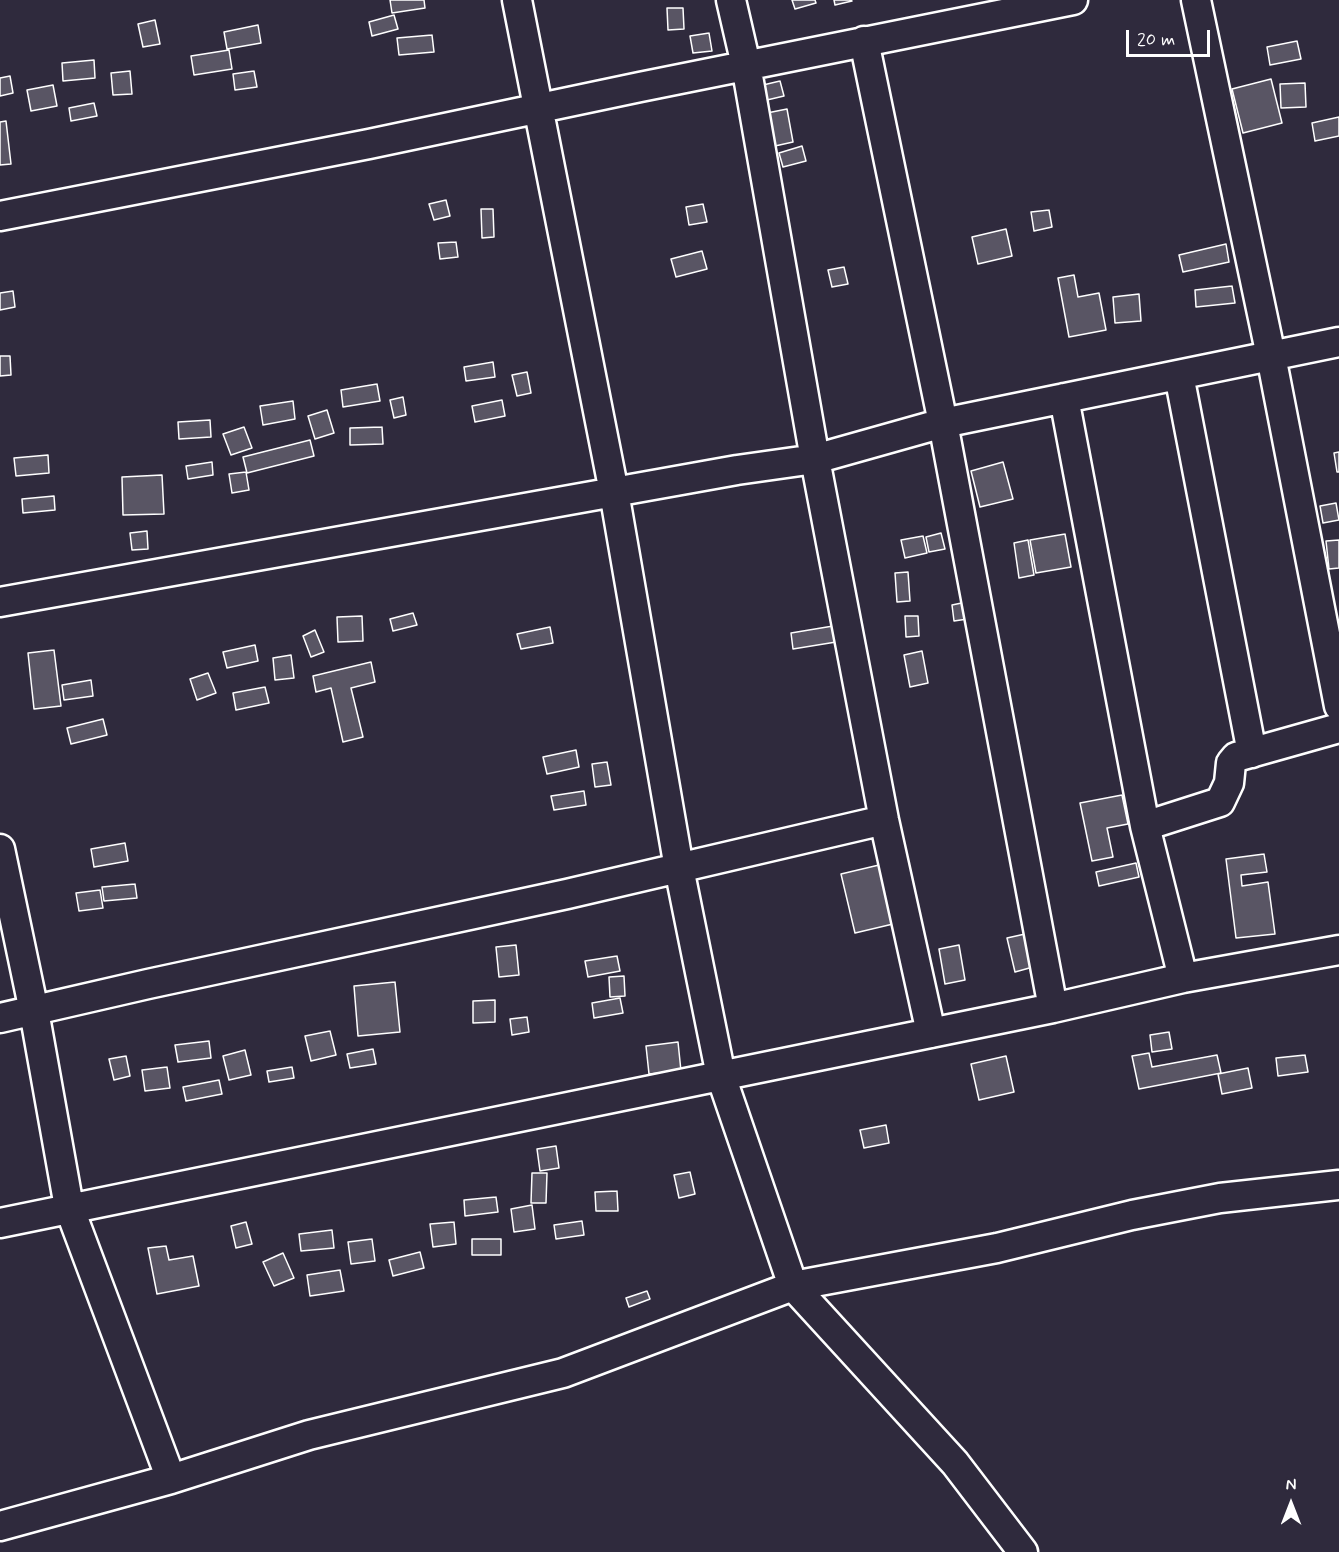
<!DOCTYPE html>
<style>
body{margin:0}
#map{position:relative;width:1339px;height:1552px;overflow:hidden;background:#2f2a3d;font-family:Mynerve,sans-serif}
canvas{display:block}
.north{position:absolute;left:1261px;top:1474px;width:60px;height:60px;-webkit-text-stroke:4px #2f2a3d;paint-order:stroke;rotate:0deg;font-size:16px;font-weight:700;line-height:24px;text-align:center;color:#fff}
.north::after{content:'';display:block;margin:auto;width:21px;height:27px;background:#fff;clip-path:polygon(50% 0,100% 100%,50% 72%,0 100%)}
.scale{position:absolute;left:1126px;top:30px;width:84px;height:27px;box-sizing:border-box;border:3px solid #fff;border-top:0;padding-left:8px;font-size:18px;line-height:21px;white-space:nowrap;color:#fff;-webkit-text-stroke:4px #2f2a3d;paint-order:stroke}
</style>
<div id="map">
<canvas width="1339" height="1552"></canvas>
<div class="north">N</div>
<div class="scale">20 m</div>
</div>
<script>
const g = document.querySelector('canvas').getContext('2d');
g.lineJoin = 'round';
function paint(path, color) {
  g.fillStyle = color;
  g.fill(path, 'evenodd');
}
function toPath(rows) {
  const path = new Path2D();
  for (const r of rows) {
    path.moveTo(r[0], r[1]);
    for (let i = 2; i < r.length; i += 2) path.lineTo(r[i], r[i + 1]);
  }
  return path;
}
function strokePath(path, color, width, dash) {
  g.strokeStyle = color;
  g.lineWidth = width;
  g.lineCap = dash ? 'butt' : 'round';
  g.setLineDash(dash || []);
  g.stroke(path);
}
const building = toPath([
 [390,0,424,0,425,8,392,13,390,0],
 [792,0,815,0,816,3,795,9,792,0],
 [834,0,851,0,852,1,835,5,834,0],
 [667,8,683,8,684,29,668,30,667,8],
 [394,15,398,29,372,36,369,22,394,15],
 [155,20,160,44,143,47,138,24,155,20],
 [258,25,261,43,227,49,224,32,258,25],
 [709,33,712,51,693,53,690,36,709,33],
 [432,35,434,52,399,55,397,38,432,35],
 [1297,41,1301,59,1270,65,1267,47,1297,41],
 [229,50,232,69,194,75,191,56,229,50],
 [94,60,95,78,63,81,62,63,94,60],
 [130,71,132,94,113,95,111,73,130,71],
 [254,71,257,87,235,90,233,74,254,71],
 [10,76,13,93,0,96,0,78,10,76],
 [1271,79,1282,123,1243,133,1232,89,1271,79],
 [780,81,784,96,767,100,763,85,780,81],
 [1305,83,1306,107,1281,108,1280,84,1305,83],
 [53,85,57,106,31,111,27,90,53,85],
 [94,103,97,116,71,121,69,108,94,103],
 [787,109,793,142,775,146,767,113,787,109],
 [1339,117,1339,136,1315,141,1312,123,1339,117],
 [6,121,11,164,0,165,0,122,6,121],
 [802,146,806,161,783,167,779,153,802,146],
 [446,200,450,216,434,220,429,204,446,200],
 [703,204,707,222,689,225,686,207,703,204],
 [481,209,493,209,494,237,482,238,481,209],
 [1049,210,1052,227,1034,231,1031,212,1049,210],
 [1006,229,1012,256,978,264,972,237,1006,229],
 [456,242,458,257,440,259,438,243,456,242],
 [1226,244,1229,262,1183,272,1179,255,1226,244],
 [702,251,707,269,676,277,671,259,702,251],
 [844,267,848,284,832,287,828,270,844,267],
 [1074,275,1078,297,1099,293,1106,330,1069,337,1058,278,1074,275],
 [1232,286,1235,303,1196,307,1195,290,1232,286],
 [13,291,15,307,0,310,0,293,13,291],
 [1139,294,1141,321,1115,323,1113,297,1139,294],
 [0,356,10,356,11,375,0,376,0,356],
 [493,362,495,377,466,381,464,367,493,362],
 [527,372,531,393,517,396,512,375,527,372],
 [377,384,380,401,343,407,341,390,377,384],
 [403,397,406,415,394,418,390,400,403,397],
 [502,400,505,416,475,422,472,406,502,400],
 [293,401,295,419,263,425,260,406,293,401],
 [327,410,334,433,315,439,308,416,327,410],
 [210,420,211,437,179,439,178,422,210,420],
 [244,427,252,448,231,455,223,434,244,427],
 [382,427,383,444,350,445,350,428,382,427],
 [310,440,314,456,247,473,243,457,310,440],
 [1339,452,1339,472,1337,472,1334,453,1339,452],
 [48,455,49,473,16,476,14,458,48,455],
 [212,462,213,475,188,479,186,466,212,462],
 [1003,462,1013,499,980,507,971,471,1003,462],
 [246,472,249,490,232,493,229,474,246,472],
 [162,475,164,514,123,515,122,477,162,475],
 [54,496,55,510,23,513,22,499,54,496],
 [1336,503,1339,520,1323,523,1320,506,1336,503],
 [147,531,148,549,132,550,130,533,147,531],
 [941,533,945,549,929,552,926,537,941,533],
 [1065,534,1071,567,1036,573,1030,540,1065,534],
 [923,536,927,553,905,558,901,540,923,536],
 [1028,540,1034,575,1019,578,1014,543,1028,540],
 [1339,540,1339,568,1329,569,1326,541,1339,540],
 [908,572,910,601,897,602,895,573,908,572],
 [971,601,974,618,954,621,952,605,971,601],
 [413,613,417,625,393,631,390,619,413,613],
 [362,616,363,641,338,642,337,617,362,616],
 [905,616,918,616,919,636,906,637,905,616],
 [833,626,836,642,793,649,791,633,833,626],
 [550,627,553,643,521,649,517,634,550,627],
 [315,630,324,652,311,657,303,636,315,630],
 [255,645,258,661,227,668,223,652,255,645],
 [54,650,61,706,34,709,28,653,54,650],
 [922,651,928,683,910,687,904,655,922,651],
 [291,655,294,678,275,680,273,658,291,655],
 [371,662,375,682,351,688,363,737,343,742,331,688,316,692,313,676,371,662],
 [208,673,216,693,197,700,190,679,208,673],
 [91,680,93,696,64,700,62,685,91,680],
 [265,687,269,703,236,710,233,693,265,687],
 [103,719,107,735,71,744,67,728,103,719],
 [576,750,579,767,547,774,543,757,576,750],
 [607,762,611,785,595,787,592,764,607,762],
 [584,791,586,805,554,810,551,796,584,791],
 [1122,795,1128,824,1107,828,1113,857,1092,861,1080,803,1122,795],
 [125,843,128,861,94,867,91,849,125,843],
 [1264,854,1267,872,1241,875,1242,886,1268,882,1275,934,1236,938,1226,859,1264,854],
 [1136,863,1139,877,1099,886,1096,872,1136,863],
 [879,865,893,924,855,933,841,874,879,865],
 [135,884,137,898,104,901,102,887,135,884],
 [100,890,103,908,79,911,76,893,100,890],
 [1025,934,1033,967,1015,972,1007,938,1025,934],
 [516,945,519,975,499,977,496,947,516,945],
 [959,945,965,980,945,984,939,949,959,945],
 [617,956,620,971,588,977,585,961,617,956],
 [624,976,625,996,610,997,609,977,624,976],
 [395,982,400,1032,358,1036,354,986,395,982],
 [620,998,623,1013,594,1018,592,1003,620,998],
 [495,1000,495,1022,473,1023,473,1001,495,1000],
 [527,1017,529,1032,512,1035,510,1019,527,1017],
 [330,1031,336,1055,311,1061,305,1036,330,1031],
 [1169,1032,1172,1049,1152,1052,1150,1035,1169,1032],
 [209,1041,211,1058,178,1062,175,1045,209,1041],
 [678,1042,681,1071,649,1074,646,1046,678,1042],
 [373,1049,376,1064,350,1068,347,1054,373,1049],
 [245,1050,251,1075,229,1080,223,1056,245,1050],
 [1149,1053,1152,1067,1217,1055,1221,1073,1139,1089,1132,1056,1149,1053],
 [1305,1055,1308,1072,1278,1076,1276,1058,1305,1055],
 [126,1056,130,1076,114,1080,109,1059,126,1056],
 [1006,1056,1014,1092,979,1100,971,1064,1006,1056],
 [167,1067,170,1088,145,1091,142,1070,167,1067],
 [292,1067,294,1078,269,1082,267,1071,292,1067],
 [1248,1068,1252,1088,1222,1094,1218,1074,1248,1068],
 [219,1080,222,1094,186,1101,183,1087,219,1080],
 [886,1125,889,1143,864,1148,860,1130,886,1125],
 [556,1146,559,1168,540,1171,537,1149,556,1146],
 [690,1172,695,1194,679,1198,674,1175,690,1172],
 [532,1173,547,1173,546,1203,531,1203,532,1173],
 [617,1191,618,1211,596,1211,595,1192,617,1191],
 [496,1197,498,1212,465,1216,464,1200,496,1197],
 [532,1205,535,1229,514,1232,511,1209,532,1205],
 [582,1221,584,1235,556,1239,554,1225,582,1221],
 [246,1222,252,1244,236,1248,231,1226,246,1222],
 [454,1222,456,1244,433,1247,430,1224,454,1222],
 [332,1230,334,1248,301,1251,299,1234,332,1230],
 [372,1239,375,1261,351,1264,348,1242,372,1239],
 [472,1239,501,1239,501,1255,472,1255,472,1239],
 [166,1246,169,1260,193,1256,199,1286,157,1294,148,1248,166,1246],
 [420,1252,424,1268,393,1276,389,1260,420,1252],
 [283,1253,294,1278,274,1286,263,1262,283,1253],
 [340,1270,344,1291,310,1296,307,1275,340,1270],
 [647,1291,650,1299,629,1307,626,1298,647,1291]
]);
paint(building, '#595564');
strokePath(building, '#fff', 1.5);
const street = toPath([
 [517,0,614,492,679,868,721,1076,793,1286,955,1463,1023,1552],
 [731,0,746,65,815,459,884,820,931,1033],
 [1196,0,1271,356,1339,706],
 [864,41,943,423,1053,1008],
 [0,216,369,144,640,87,1073,0],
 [1179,375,1252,753],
 [1064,398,1145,826,1183,978],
 [0,602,737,470,815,459,943,423,1339,342],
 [1145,826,1220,802,1229,783,1231,763,1236,757,1339,728],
 [0,849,34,1011,69,1207,171,1479],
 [0,1018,148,984,567,894,884,820],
 [0,1223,1053,1008,1183,978,1339,950],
 [0,1526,171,1479,309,1435,563,1373,793,1286,997,1248,1132,1215,1220,1198,1339,1185]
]);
strokePath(street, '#fff', 33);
strokePath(street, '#2f2a3d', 28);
</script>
